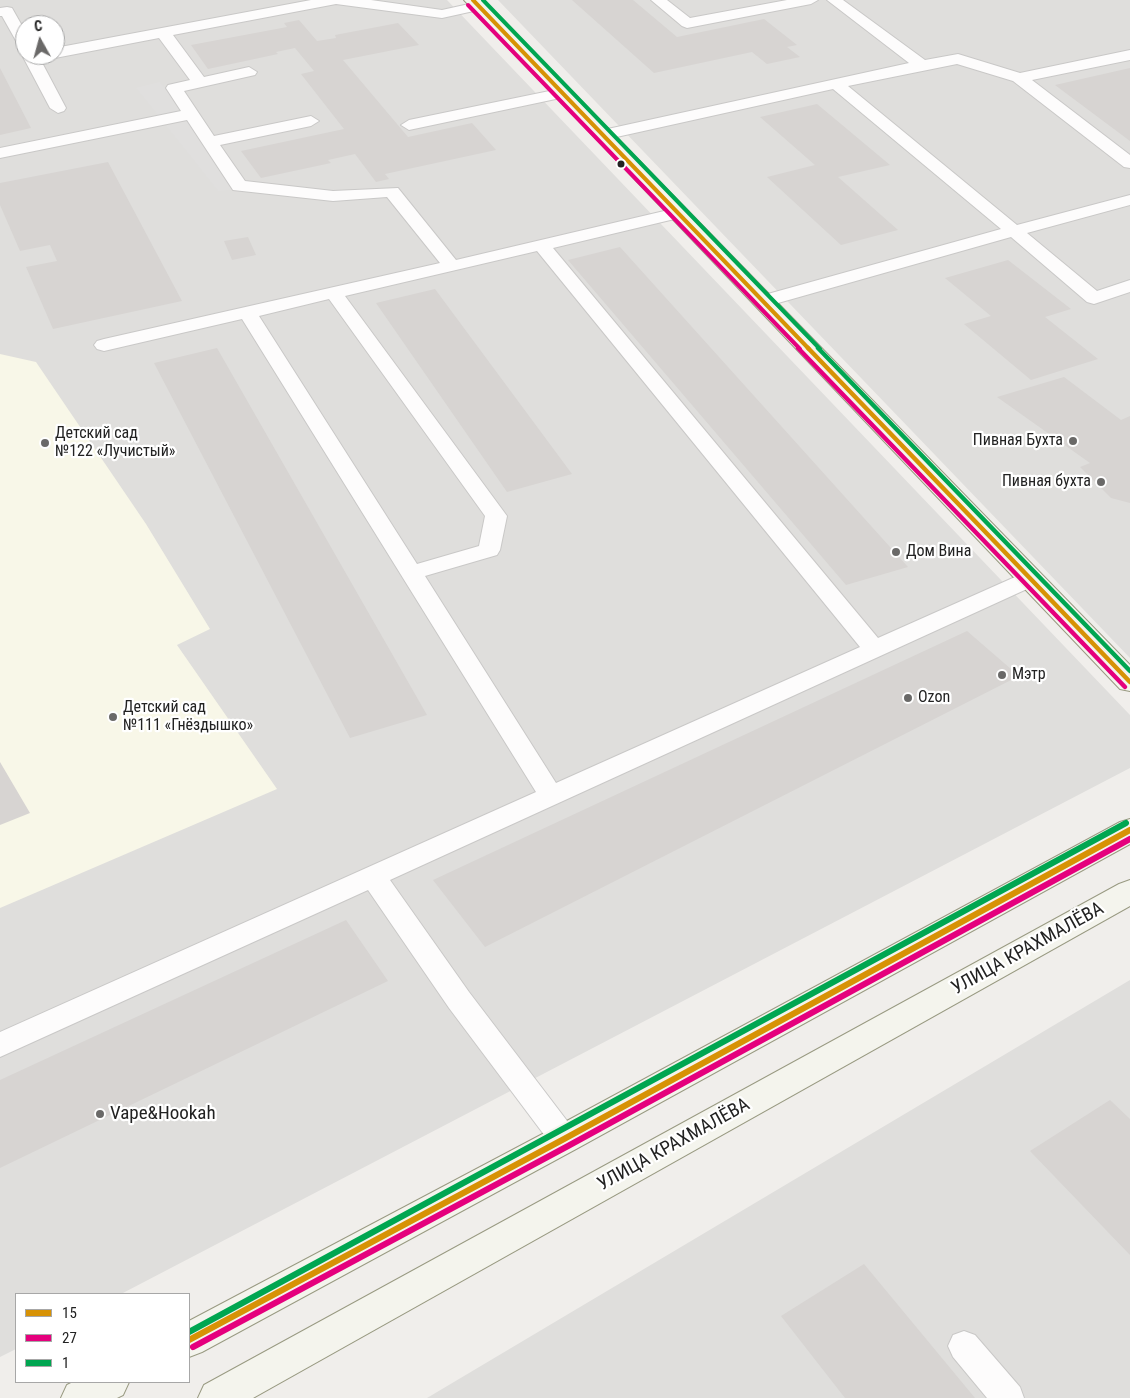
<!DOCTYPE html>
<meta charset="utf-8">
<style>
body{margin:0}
#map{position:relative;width:1130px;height:1398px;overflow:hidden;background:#f0eeeb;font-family:"Roboto Condensed",sans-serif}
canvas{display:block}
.legend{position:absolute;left:15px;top:1293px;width:175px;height:90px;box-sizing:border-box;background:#fff;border:1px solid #a7a7a7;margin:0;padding:6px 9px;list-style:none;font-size:15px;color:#222}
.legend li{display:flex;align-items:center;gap:10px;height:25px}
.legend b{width:25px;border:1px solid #a7a7a7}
.north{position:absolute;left:15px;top:15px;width:50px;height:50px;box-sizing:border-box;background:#fff;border:1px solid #a7a7a7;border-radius:50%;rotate:353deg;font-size:14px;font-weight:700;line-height:20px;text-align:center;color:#222}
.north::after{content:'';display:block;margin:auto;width:18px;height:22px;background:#6a6968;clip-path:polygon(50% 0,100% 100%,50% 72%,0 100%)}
</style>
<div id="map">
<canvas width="1130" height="1398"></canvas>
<ul class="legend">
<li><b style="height:6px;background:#d79205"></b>15</li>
<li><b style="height:6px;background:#e5007d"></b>27</li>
<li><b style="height:6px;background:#00a651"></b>1</li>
</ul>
<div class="north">С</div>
</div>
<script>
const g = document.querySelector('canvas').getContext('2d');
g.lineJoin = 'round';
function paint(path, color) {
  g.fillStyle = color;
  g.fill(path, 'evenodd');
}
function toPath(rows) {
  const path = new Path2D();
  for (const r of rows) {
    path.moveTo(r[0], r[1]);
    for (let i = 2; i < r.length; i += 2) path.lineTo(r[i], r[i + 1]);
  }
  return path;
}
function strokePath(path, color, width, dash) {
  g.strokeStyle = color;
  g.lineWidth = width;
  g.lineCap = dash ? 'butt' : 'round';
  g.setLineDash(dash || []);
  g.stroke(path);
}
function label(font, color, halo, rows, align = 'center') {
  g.font = font + ' "Roboto Condensed",sans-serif';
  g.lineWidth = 4.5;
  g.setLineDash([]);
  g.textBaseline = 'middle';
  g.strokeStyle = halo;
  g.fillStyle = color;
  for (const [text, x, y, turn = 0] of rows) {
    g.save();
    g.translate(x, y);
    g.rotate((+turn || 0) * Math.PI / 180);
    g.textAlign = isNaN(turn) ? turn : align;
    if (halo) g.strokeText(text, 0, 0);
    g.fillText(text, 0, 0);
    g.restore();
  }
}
paint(toPath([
 [0,0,447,0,1130,715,1130,768,121,1294,16,1294,16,1349,0,1357],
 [25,25,55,25,55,55,25,55],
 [498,0,1130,0,1130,658],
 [1130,980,1130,1398,427,1398]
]), '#dfdedc');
paint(toPath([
 [0,354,36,362,146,524,210,629,177,645,277,789,0,908]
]), '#f8f7e8');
paint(toPath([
 [160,82,247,188,218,191,136,88]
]), '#e0dfde');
paint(toPath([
 [572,0,633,0,677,37,764,19,797,45,787,47,800,57,767,64,752,52,654,73],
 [299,20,317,41,336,38,335,35,398,23,419,45,343,60,408,137,472,123,496,150,385,174,389,179,376,182,355,154,328,160,331,163,261,178,241,151,344,129,301,74,314,71,295,48,276,52,278,54,208,69,191,45,287,27,284,23],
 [0,68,31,128,0,135],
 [1130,68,1130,141,1055,85],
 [817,104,890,165,838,177,898,230,841,245,767,177,815,165,760,117],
 [108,162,182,301,53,329,26,267,57,261,50,245,20,251,0,205,0,183],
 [248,237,256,255,232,260,224,241],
 [620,247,908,567,846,585,568,260],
 [1008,260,1071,309,1045,317,1098,359,1031,380,964,324,991,316,945,278],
 [435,289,572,474,507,492,376,303],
 [217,348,427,715,350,738,154,363],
 [1064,377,1121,420,1130,416,1130,503,1111,498,1080,467,1090,463,997,397],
 [967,631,1019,676,485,947,433,880],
 [0,762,30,813,0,825],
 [346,920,388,981,0,1168,0,1080],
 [1110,1100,1130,1119,1130,1255,1030,1151],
 [864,1264,975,1398,845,1398,781,1316]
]), '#d7d4d2');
const service = toPath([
 [311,0,371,0,442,10,478,2,485,6,483,9,442,18,336,4,173,35,204,77,249,67,257,72,255,75,184,91,214,136,311,116,319,121,311,126,220,145,245,181,333,191,398,188,456,260,677,208,683,209,686,213,683,217,553,248,878,638,1024,573,1032,571,1040,573,1043,578,1040,583,390,880,469,992,574,1130,579,1139,574,1148,564,1152,554,1148,449,1008,368,890,0,1057,0,1032,536,792,242,319,104,351,97,349,94,345,97,341,104,339,440,263,387,197,333,201,233,190,187,120,0,158,0,148,181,111,166,88,168,85,190,80,159,38,55,58,50,56,55,55,55,48,311,0],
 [537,251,860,647,556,783,425,576,497,555,500,550,507,516,345,296,537,251],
 [329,299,485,516,479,546,417,564,259,316,329,299],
 [651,0,667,0,690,18,787,0,818,0,811,4,687,28,682,26,651,0],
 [827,0,843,0,925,60,958,54,1020,73,1130,50,1130,60,1032,80,1130,155,1130,168,1124,167,1013,81,957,64,848,86,1017,225,1130,195,1130,205,1027,233,1097,291,1130,280,1130,292,1094,304,1087,302,1011,237,771,305,757,305,755,301,757,297,1001,229,833,89,603,140,597,138,595,135,597,132,603,130,909,63,827,0],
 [7,7,12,8,25,31,25,50,20,48,2,16,0,16,0,8,7,7],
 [25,52,25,55,38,55,66,108,64,111,58,113,50,108,22,55,25,52],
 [564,88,572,93,570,96,409,130,401,125,409,120,564,88],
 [964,1331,975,1335,1020,1387,1024,1398,987,1398,953,1357,948,1346,953,1335,964,1331]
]);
const secondary = toPath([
 [464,0,483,0,1130,665,1130,691,1120,689,464,0],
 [1130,819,1130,844,576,1149,202,1352,189,1357,189,1321,552,1129,1120,822,1130,819],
 [1130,880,1130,906,253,1398,198,1398,204,1385,1119,884,1130,880],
 [73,1382,129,1382,123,1395,117,1398,61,1398,67,1385,73,1382]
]);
strokePath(service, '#c9c8c7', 2);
strokePath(secondary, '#999a82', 2);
paint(service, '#fdfcfc');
paint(secondary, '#f4f4ed');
strokePath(toPath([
 [473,0,809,349]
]), '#d79205', 4);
strokePath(toPath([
 [808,348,1130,682]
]), '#d79205', 4.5);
strokePath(toPath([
 [189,1340,564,1139,1130,830]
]), '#d79205', 6);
strokePath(toPath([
 [468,5,800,349]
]), '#e5007d', 4);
strokePath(toPath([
 [798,348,1125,687]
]), '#e5007d', 4.5);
strokePath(toPath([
 [193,1347,568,1146,1130,839]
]), '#e5007d', 6);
strokePath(toPath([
 [483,0,820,349]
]), '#00a651', 4);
strokePath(toPath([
 [818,348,1130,671]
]), '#00a651', 4.5);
strokePath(toPath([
 [189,1332,1126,823]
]), '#00a651', 6);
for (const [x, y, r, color] of [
 [621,164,4.5,"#222"],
 [1073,441,5,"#6a6968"],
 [45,443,5,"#6a6968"],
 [1101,482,5,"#6a6968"],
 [896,552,5,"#6a6968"],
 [1002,675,5,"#6a6968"],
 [908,698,5,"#6a6968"],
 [113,717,5,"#6a6968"],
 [100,1114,5,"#6a6968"]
]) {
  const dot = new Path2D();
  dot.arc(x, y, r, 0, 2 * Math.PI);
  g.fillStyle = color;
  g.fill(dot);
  strokePath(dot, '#fff', 2);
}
label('16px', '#222', '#fff', [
 ["Детский сад",55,434],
 ["№122 «Лучистый»",55,452],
 ["Пивная Бухта",1063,441,"right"],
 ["Пивная бухта",1091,482,"right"],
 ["Дом Вина",906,552],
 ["Мэтр",1012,675],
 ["Ozon",918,698],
 ["Детский сад",123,708],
 ["№111 «Гнёздышко»",123,726]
], 'left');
label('19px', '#222', '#fff', [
 ["УЛИЦА КРАХМАЛЁВА",1028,949,-29],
 ["УЛИЦА КРАХМАЛЁВА",674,1145,-29]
]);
label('19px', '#222', '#fff', [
 ["Vape&Hookah",110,1114]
], 'left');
</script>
